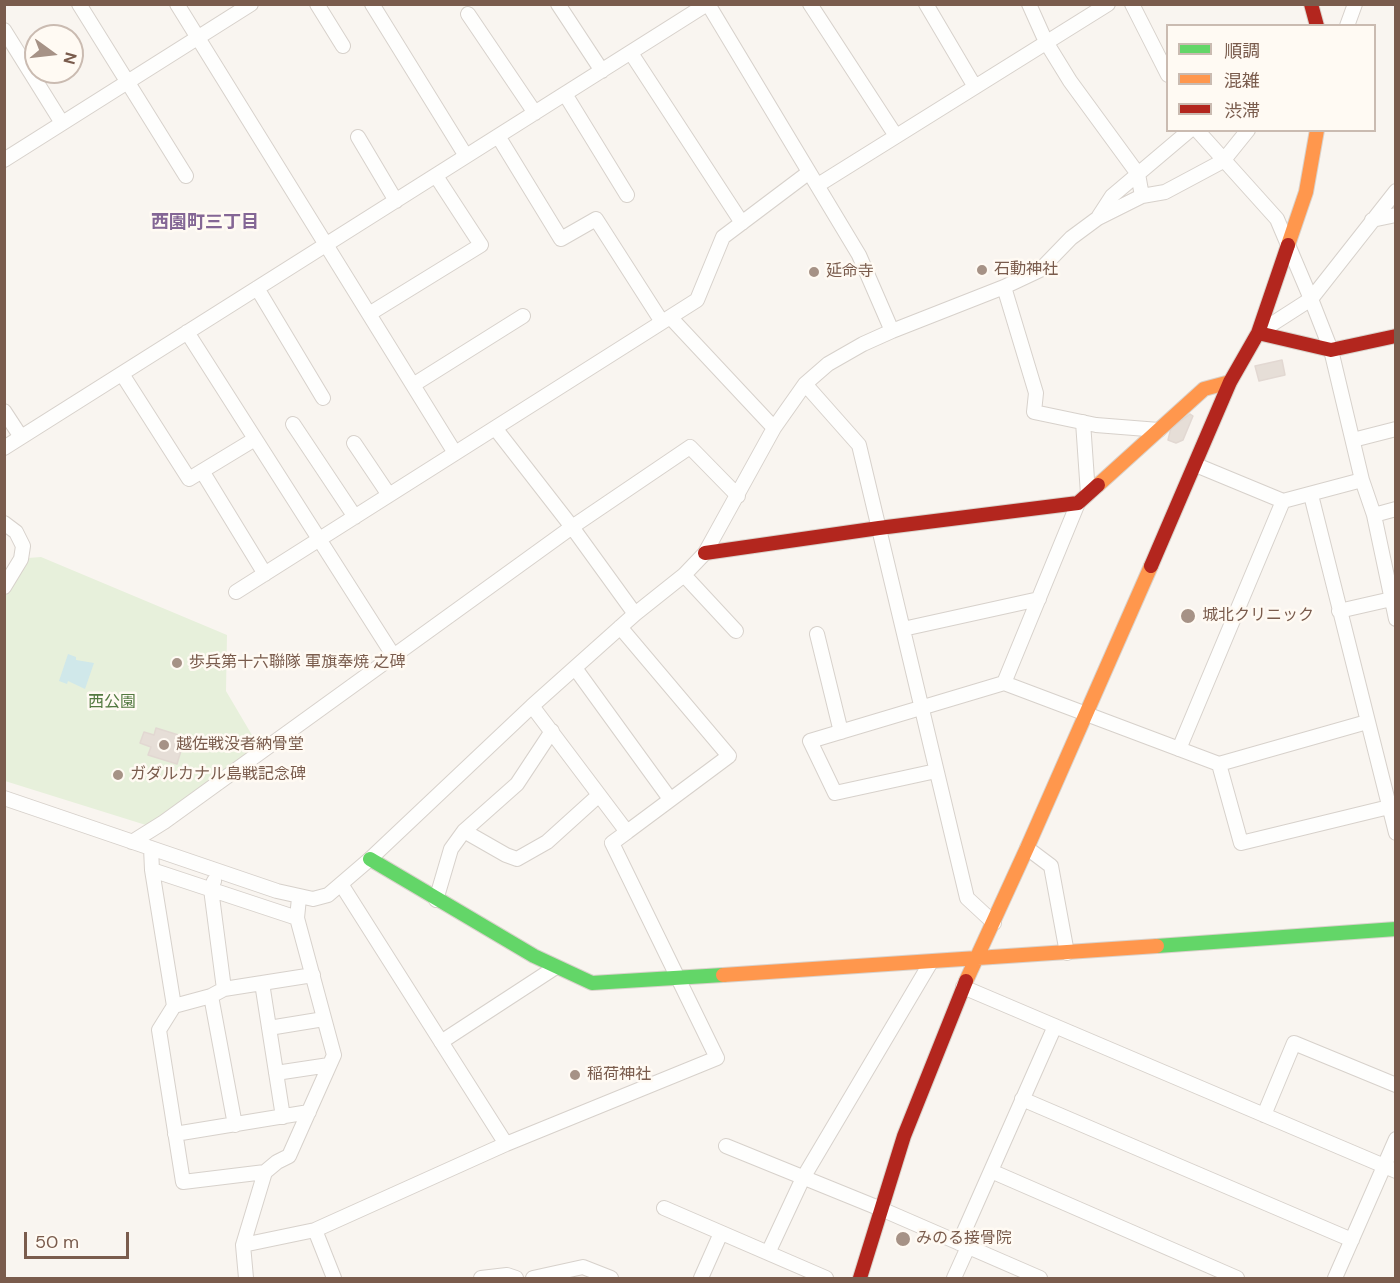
<!DOCTYPE html>
<meta charset="utf-8">
<style>
body{margin:0}
#map{position:relative;width:1400px;height:1283px;overflow:hidden;background:#f9f5f0;font-family:"DM Sans","Noto Sans JP",sans-serif}
canvas{display:block}
.frame{position:absolute;inset:0;border:6px solid #7a5c4d;pointer-events:none}
.legend{position:absolute;left:1166px;top:24px;width:210px;height:108px;box-sizing:border-box;background:#fffaf3;border:2px solid #cabbb1;margin:0;padding:8px 10px;list-style:none;font-size:18px;color:#7a5c4d}
.legend li{display:flex;align-items:center;gap:12px;height:30px}
.legend b{width:30px;border:2px solid #cabbb1}
.north{position:absolute;left:24px;top:24px;width:60px;height:60px;box-sizing:border-box;background:#fffaf3;border:2px solid #cabbb1;border-radius:50%;rotate:105deg;font-size:16px;font-weight:700;line-height:24px;text-align:center;color:#7a5c4d}
.north::after{content:'';display:block;margin:auto;width:21px;height:27px;background:#a69286;clip-path:polygon(50% 0,100% 100%,50% 72%,0 100%)}
.scale{position:absolute;left:24px;top:1232px;width:105px;height:27px;box-sizing:border-box;border:3px solid #7a5c4d;border-top:0;padding-left:8px;font-size:18px;line-height:21px;white-space:nowrap;color:#7a5c4d;-webkit-text-stroke:4px #fffaf3;paint-order:stroke}
</style>
<div id="map">
<canvas width="1400" height="1283"></canvas>
<div class="frame"></div>
<ul class="legend">
<li><b style="height:8px;background:#63d668"></b>順調</li>
<li><b style="height:8px;background:#ff974d"></b>混雑</li>
<li><b style="height:8px;background:#b3261e"></b>渋滞</li>
</ul>
<div class="north">N</div>
<div class="scale">50 m</div>
</div>
<script>
const g = document.querySelector('canvas').getContext('2d');
g.lineJoin = 'round';
function paint(path, color) {
  g.fillStyle = color;
  g.fill(path, 'evenodd');
}
function toPath(rows) {
  const path = new Path2D();
  for (const r of rows) {
    path.moveTo(r[0], r[1]);
    for (let i = 2; i < r.length; i += 2) path.lineTo(r[i], r[i + 1]);
  }
  return path;
}
function strokePath(path, color, width, dash) {
  g.strokeStyle = color;
  g.lineWidth = width;
  g.lineCap = dash ? 'butt' : 'round';
  g.setLineDash(dash || []);
  g.stroke(path);
}
function label(font, color, halo, rows, align = 'center') {
  g.font = font + ' "DM Sans","Noto Sans JP",sans-serif';
  g.lineWidth = 5;
  g.setLineDash([]);
  g.textBaseline = 'middle';
  g.strokeStyle = halo;
  g.fillStyle = color;
  for (const [text, x, y, turn = 0] of rows) {
    g.save();
    g.translate(x, y);
    g.rotate((+turn || 0) * Math.PI / 180);
    g.textAlign = isNaN(turn) ? turn : align;
    if (halo) g.strokeText(text, 0, 0);
    g.fillText(text, 0, 0);
    g.restore();
  }
}
paint(toPath([
 [41,557,227,635,226,691,259,747,149,826,5,781,5,597,23,569,28,558]
]), '#e7f0db');
paint(toPath([
 [68,654,76,657,76,660,94,663,85,689,68,681,67,684,59,681]
]), '#d0e8ea');
const building = toPath([
 [1282,360,1285,375,1259,381,1255,366,1282,360],
 [1190,414,1193,416,1183,440,1176,443,1168,440,1171,428,1190,414],
 [156,728,185,737,177,764,148,755,151,747,140,743,144,732,154,735,156,728]
]);
paint(building, '#e6ded7');
strokePath(building, '#e2d8d2', 1.5);
const street = toPath([
 [79,4,186,176],
 [177,4,455,453],
 [317,4,343,46],
 [372,4,466,156],
 [558,4,602,71],
 [708,4,859,255,892,331],
 [810,4,896,136],
 [926,4,975,87],
 [1029,4,1046,42,1070,81,1138,174,1142,196],
 [1132,4,1168,75],
 [468,14,535,113],
 [1347,26,1355,4],
 [4,30,62,123],
 [631,53,742,223],
 [565,94,627,195],
 [1197,130,1277,219,1311,299,1331,350,1362,480,1374,515,1396,619],
 [498,136,561,239,596,219,662,322],
 [358,137,396,201],
 [4,160,251,4],
 [818,185,1108,4],
 [1099,216,1112,196,1190,130],
 [1372,220,1396,215],
 [1004,287,1036,393,1034,412,1096,425,1159,430],
 [257,288,323,398],
 [369,314,481,245,436,176],
 [670,317,774,428],
 [187,332,393,655],
 [1258,333,1311,299,1396,191],
 [122,374,189,479,255,439],
 [805,384,859,445,967,898,994,923],
 [413,385,523,316],
 [4,411,21,437],
 [1083,422,1088,494],
 [293,424,355,517],
 [495,428,572,527,635,614],
 [1353,440,1396,429],
 [354,443,389,495],
 [4,448,707,4],
 [1196,465,1283,501,1362,480],
 [202,471,265,574],
 [1311,495,1396,833],
 [1374,515,1396,509],
 [4,523,16,532,23,546,21,559,4,587],
 [684,575,736,631],
 [236,592,697,300,723,237,808,173],
 [1339,611,1396,598],
 [620,627,729,756,627,832],
 [903,629,1039,599],
 [817,634,841,732],
 [575,668,670,799],
 [1004,683,1078,503],
 [1179,749,1283,501],
 [1219,764,1367,722],
 [936,771,835,793,810,741,1004,683,1219,764,1241,843,1389,807],
 [4,798,277,891,313,899,328,895,370,859,532,706,635,614,684,575,705,553,774,428,805,384,828,364,863,344,892,331,1004,287,1040,270,1071,238,1098,218,1142,196,1165,192,1195,176,1223,161,1248,130],
 [464,831,506,855,517,859,547,842,599,795],
 [132,842,164,822,572,527,690,447,738,496],
 [151,848,152,870,174,1006,159,1030,183,1182,265,1172],
 [1027,848,1051,866,1067,953],
 [152,870,297,918],
 [214,881,211,889,224,989],
 [341,884,506,1144],
 [436,900,451,849,464,831,517,784,552,731],
 [262,983,283,1117],
 [963,987,1396,1171],
 [211,996,235,1125],
 [174,1006,211,996,224,989,313,975],
 [269,1028,324,1019],
 [441,1042,556,967],
 [276,1073,329,1065],
 [1022,1099,1352,1240],
 [1264,1115,1294,1043,1396,1085],
 [175,1134,309,1112],
 [726,1146,881,1209,1040,1278],
 [991,1171,1237,1278],
 [664,1208,826,1278],
 [315,1230,334,1278],
 [959,1243,1055,1026],
 [243,1245,315,1230,506,1144,717,1058,612,843,627,832,532,706],
 [768,1253,803,1178,931,962],
 [246,1278,243,1245,265,1172,277,1162,289,1156,334,1055,297,918,299,898],
 [481,1278,507,1275,516,1278],
 [533,1278,583,1267,611,1278],
 [701,1278,721,1233],
 [954,1278,968,1247],
 [1335,1278,1396,1139]
]);
const fast = toPath([
 [370,859,534,956,592,983,723,975],
 [1157,946,1396,929]
]);
const slow = toPath([
 [1288,245,1306,192,1317,130],
 [1098,485,1204,389,1230,382],
 [723,975,1157,946],
 [966,981,1027,848,1151,566]
]);
const jam = toPath([
 [1311,4,1317,26],
 [1258,333,1331,350,1396,336],
 [705,553,879,528,1078,503,1098,485],
 [1151,566,1230,382,1258,333,1288,245],
 [860,1278,904,1136,966,981]
]);
strokePath(street, '#d7d1cb', 16);
strokePath(fast, '#d9d2cb', 16);
strokePath(slow, '#d9d2cb', 16);
strokePath(jam, '#d9d2cb', 16);
strokePath(street, '#fefefd', 14);
strokePath(fast, '#63d668', 14);
strokePath(slow, '#ff974d', 14);
strokePath(jam, '#b3261e', 14);
for (const [x, y, r, color] of [
 [982,270,6,"#a69286"],
 [814,272,6,"#a69286"],
 [1188,616,8,"#a69286"],
 [177,663,6,"#a69286"],
 [164,745,6,"#a69286"],
 [118,775,6,"#a69286"],
 [575,1075,6,"#a69286"],
 [903,1239,8,"#a69286"]
]) {
  const dot = new Path2D();
  dot.arc(x, y, r, 0, 2 * Math.PI);
  g.fillStyle = color;
  g.fill(dot);
  strokePath(dot, '#fffaf3', 2);
}
label('16px', '#7a5c4d', '#fffaf3', [
 ["石動神社",994,270],
 ["延命寺",826,272],
 ["城北クリニック",1202,616],
 ["歩兵第十六聯隊 軍旗奉焼 之碑",189,663],
 ["越佐戦没者納骨堂",176,745],
 ["ガダルカナル島戦記念碑",130,775],
 ["稲荷神社",587,1075],
 ["みのる接骨院",916,1239]
], 'left');
label('16px', '#537a41', '#fffaf3', [
 ["西公園",112,703]
]);
label('bold 18px', '#846695', '#fffaf3', [
 ["西園町三丁目",205,223]
]);
</script>
